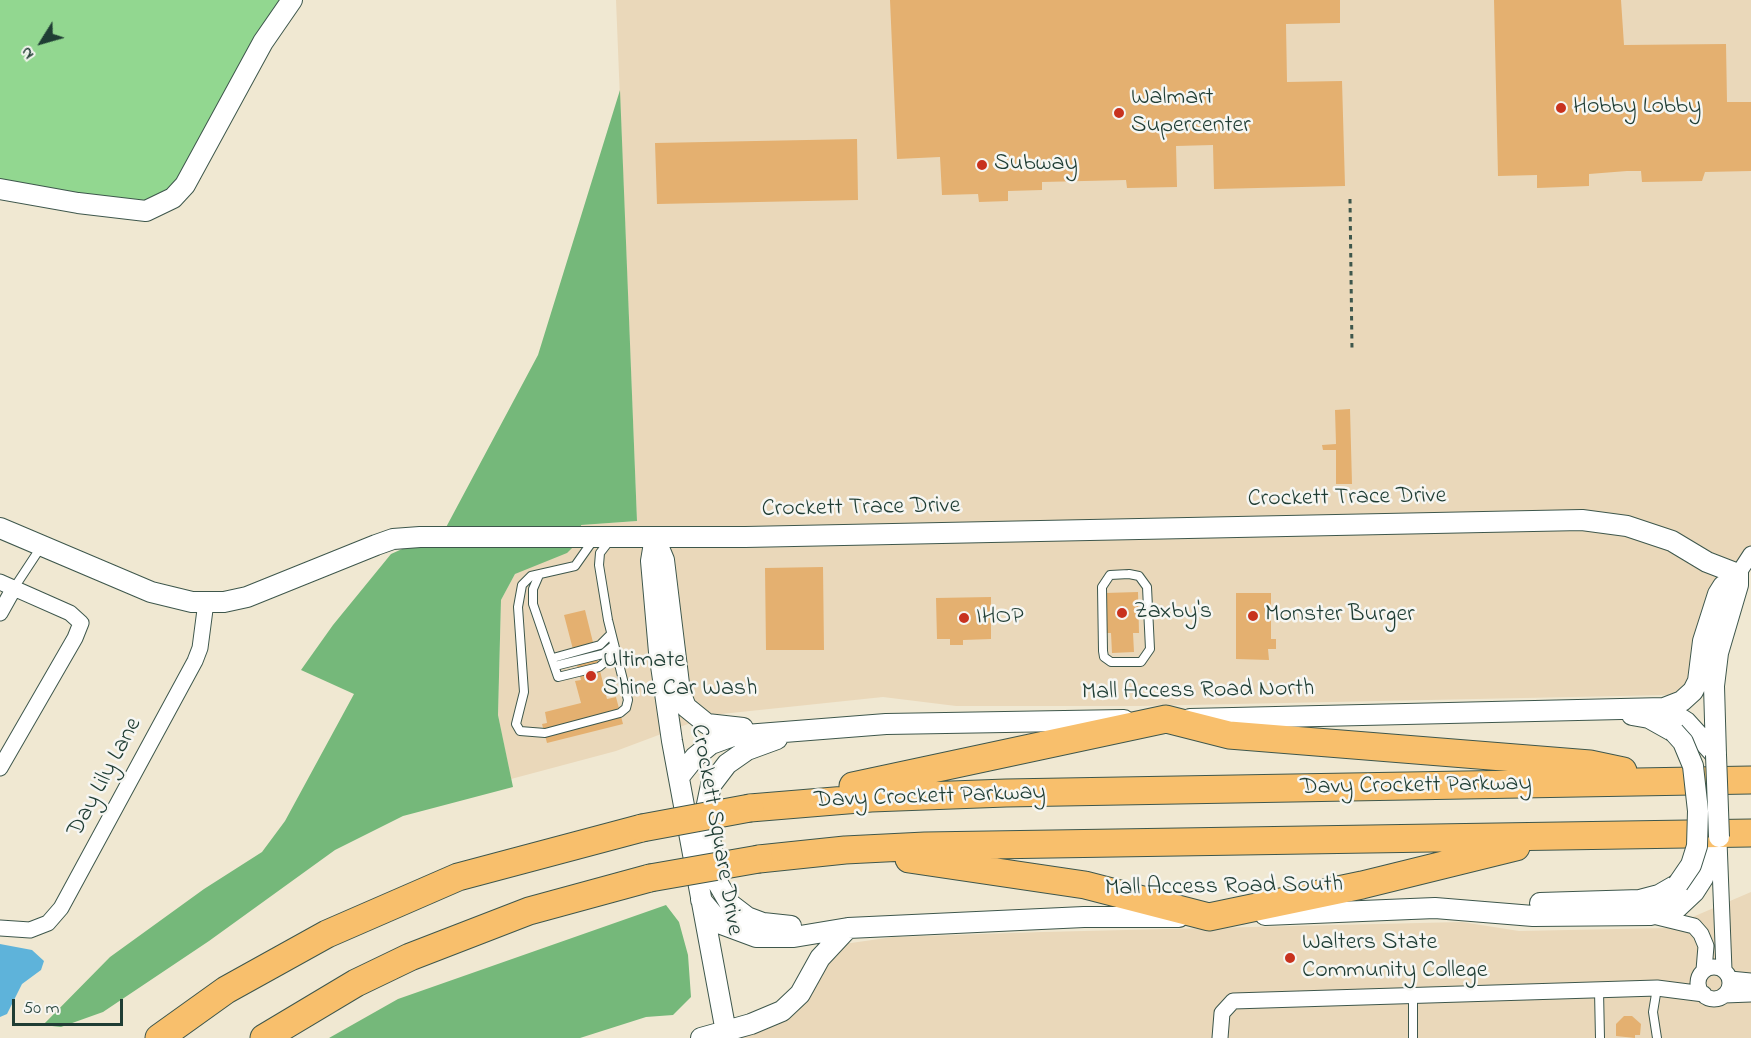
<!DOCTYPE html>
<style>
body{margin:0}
#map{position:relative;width:1751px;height:1038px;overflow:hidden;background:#f0e8d2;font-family:"Indie Flower",sans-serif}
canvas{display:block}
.north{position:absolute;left:12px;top:12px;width:60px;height:60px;-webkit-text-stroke:4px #f6f6f2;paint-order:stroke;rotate:233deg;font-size:16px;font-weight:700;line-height:24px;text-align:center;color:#1f3d34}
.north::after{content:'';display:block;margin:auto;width:21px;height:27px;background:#1f3d34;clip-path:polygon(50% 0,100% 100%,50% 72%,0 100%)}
.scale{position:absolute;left:12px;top:999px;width:111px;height:27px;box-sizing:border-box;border:3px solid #1f3d34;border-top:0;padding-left:8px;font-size:18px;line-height:21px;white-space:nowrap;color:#1f3d34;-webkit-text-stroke:4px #f6f6f2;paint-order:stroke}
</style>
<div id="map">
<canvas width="1751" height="1038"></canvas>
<div class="north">N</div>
<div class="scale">50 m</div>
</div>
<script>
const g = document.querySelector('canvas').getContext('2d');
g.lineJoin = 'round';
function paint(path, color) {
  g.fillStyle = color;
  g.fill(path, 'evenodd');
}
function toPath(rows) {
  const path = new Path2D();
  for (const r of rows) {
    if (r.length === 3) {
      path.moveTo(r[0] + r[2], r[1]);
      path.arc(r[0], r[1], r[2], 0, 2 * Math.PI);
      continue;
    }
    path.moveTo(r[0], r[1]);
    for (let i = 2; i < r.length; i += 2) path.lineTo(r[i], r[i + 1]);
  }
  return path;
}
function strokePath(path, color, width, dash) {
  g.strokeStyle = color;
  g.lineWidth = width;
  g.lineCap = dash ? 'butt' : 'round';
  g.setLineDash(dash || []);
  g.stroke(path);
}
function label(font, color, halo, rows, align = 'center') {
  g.font = font + ' "Indie Flower",sans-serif';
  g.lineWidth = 5;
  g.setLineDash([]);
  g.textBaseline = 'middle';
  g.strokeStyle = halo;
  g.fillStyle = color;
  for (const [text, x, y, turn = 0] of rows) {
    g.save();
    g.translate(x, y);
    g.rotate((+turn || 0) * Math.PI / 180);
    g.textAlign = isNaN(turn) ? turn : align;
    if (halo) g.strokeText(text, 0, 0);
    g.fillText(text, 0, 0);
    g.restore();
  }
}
paint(toPath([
 [616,0,1751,0,1751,554,1689,686,1668,695,1140,706,956,706,883,697,712,715,616,751,511,779,498,715,501,600,515,574,580,525,637,521],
 [1751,892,1751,1038,736,1038,823,966,843,944,851,943,893,937,1042,932,1462,922,1519,931,1667,928]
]), '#ead8ba');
paint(toPath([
 [0,0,292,0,161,205,0,189]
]), '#92d790');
paint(toPath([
 [620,90,637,521,581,525,582,538,567,553,515,574,501,600,498,715,513,787,403,816,335,850,209,941,103,1012,61,1027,43,1025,110,957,204,889,262,852,285,821,354,694,301,670,333,625,391,554,411,545,435,548,538,355],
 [666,905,679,922,688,955,691,997,673,1015,646,1017,580,1038,329,1038,398,999]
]), '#75b87a');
paint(toPath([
 [0,944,32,950,44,961,41,970,22,984,7,1014,0,1017]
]), '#5eb3da');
paint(toPath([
 [890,0,1340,0,1340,23,1286,24,1287,82,1342,81,1345,186,1214,189,1213,145,1176,146,1177,187,1127,188,1126,180,1042,182,1042,190,1008,191,1008,201,979,202,978,194,942,195,940,157,897,159],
 [1494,0,1621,0,1624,45,1726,44,1727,102,1751,102,1751,171,1705,172,1702,181,1642,182,1641,171,1627,171,1589,174,1589,186,1537,188,1537,175,1498,176],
 [857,139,858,200,657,204,655,143],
 [1350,409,1352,484,1336,484,1336,450,1323,450,1322,445,1336,444,1335,410],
 [823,567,824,650,766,650,765,568],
 [1138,592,1139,633,1133,633,1134,652,1112,653,1111,633,1107,633,1105,593],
 [1236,593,1271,593,1271,639,1276,639,1276,649,1268,649,1269,660,1236,659],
 [991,597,991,639,963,640,963,645,950,645,950,639,937,639,936,598],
 [585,610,607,699,616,697,623,724,547,743,542,724,547,723,545,712,581,703,575,681,581,680,564,615],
 [1624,1016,1632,1016,1641,1024,1640,1035,1635,1035,1635,1038,1616,1036,1616,1024]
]), '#e4b070');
const service = toPath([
 [594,539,575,566,531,576,522,585,518,607,524,692,516,724,520,731,545,733,620,713,626,708,628,700,608,620,599,565,600,553,610,540],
 [1129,574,1139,576,1147,587,1150,649,1141,662,1111,662,1104,657,1103,651,1102,587,1110,575,1129,574],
 [539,575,533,589,533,604,558,677,599,667,616,653],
 [14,588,41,547],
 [553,658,600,645,611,634],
 [555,666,603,654,614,645],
 [1599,991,1600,1038],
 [1413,996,1413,1038],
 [1657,1038,1653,1012,1657,988]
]);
const minor = toPath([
 [1738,574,1751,554],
 [0,582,70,613,81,623,75,638,0,768],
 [0,613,14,588],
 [1719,841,1724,970],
 [1653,916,1694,926,1701,934,1706,946,1704,970],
 [0,928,30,930,48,923,61,908,195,661,200,648,206,602],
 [1714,983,16],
 [1730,979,1751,981],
 [1724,995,1751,994],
 [1220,1038,1222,1013,1233,1001,1657,988,1704,994]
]);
const tertiary = toPath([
 [0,189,78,203,146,211,173,198,185,185,263,42,292,0],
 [0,528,151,592,192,602,224,602,247,597,376,545,393,539,420,537,745,537,1582,520,1627,526,1672,541,1707,562,1738,574],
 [655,537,651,561,659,652,672,741,726,1032],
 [659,548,664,560,680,692,686,707,707,724,743,728],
 [1664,708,1682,701,1693,691,1698,681,1703,641,1718,594,1723,586,1738,574],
 [1632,715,1649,718,1674,732],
 [1190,719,1664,708,1686,722,1716,755],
 [777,739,747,750,727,764,711,785,706,809,716,880,730,904,747,917,763,923,791,926],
 [1716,755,1714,686,1718,653,1738,585,1738,574],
 [679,777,695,757,711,744,733,736,886,724,1124,720],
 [701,900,721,924,756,937,794,937,848,928,1084,917,1179,917],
 [1540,903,1640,900,1659,895,1678,884],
 [1265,915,1435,908,1533,916,1650,915,1677,908,1694,892,1703,878,1719,837],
 [701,1038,751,1024,782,1011,800,994,820,958,848,928]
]);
const motorway = toPath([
 [853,786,1166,719,1229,735,1590,764,1623,771],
 [750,808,871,798,1006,793,1751,780],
 [759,859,845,850,925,846,1751,833],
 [909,859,1085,885,1209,917,1362,885,1516,847],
 [159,1038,226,990,327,934,458,877,642,828],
 [264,1038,356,983,410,957,529,911,650,878]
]);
strokePath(service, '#3e574c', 10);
strokePath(minor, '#3e574c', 17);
strokePath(tertiary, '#3e574c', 22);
strokePath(motorway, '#3e574c', 29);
strokePath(toPath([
 [1350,199,1352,349]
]), '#3e574c', 3, [4.5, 4.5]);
strokePath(service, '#fff', 8);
strokePath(minor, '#fff', 15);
strokePath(tertiary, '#fff', 20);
strokePath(motorway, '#f8bf6c', 27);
const tertiaryBridge = toPath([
 [1674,732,1683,742,1693,766,1698,811,1697,846,1691,865,1678,884],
 [1716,755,1719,837]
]);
const motorwayBridge = toPath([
 [642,828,750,808],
 [650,878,759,859]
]);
strokePath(tertiaryBridge, '#3e574c', 22, []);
strokePath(motorwayBridge, '#3e574c', 29, []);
strokePath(tertiaryBridge, '#fff', 20);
strokePath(motorwayBridge, '#f8bf6c', 27);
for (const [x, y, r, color] of [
 [1561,108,6,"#c8321e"],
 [1119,113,6,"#c8321e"],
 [982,165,6,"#c8321e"],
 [1122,613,6,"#c8321e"],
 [1253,616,6,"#c8321e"],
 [964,618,6,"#c8321e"],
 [591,676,6,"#c8321e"],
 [1290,958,6,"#c8321e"]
]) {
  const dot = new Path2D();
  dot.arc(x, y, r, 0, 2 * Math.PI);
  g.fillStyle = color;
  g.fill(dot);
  strokePath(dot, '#f6f6f2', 2);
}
label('24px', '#1f3d34', '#f6f6f2', [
 ["Walmart",1131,99],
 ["Supercenter",1131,127],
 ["Hobby Lobby",1573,108],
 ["Subway",994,165],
 ["Zaxby's",1134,613],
 ["Monster Burger",1265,616],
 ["IHOP",976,618],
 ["Ultimate",603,662],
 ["Shine Car Wash",603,690],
 ["Walters State",1302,944],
 ["Community College",1302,972]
], 'left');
label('24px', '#1f3d34', '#f6f6f2', [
 ["Crockett Trace Drive",1347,499,-1],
 ["Crockett Trace Drive",861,509,-1],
 ["Mall Access Road North",1198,692,-1],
 ["Day Lily Lane",106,778,-62],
 ["Davy Crockett Parkway",1416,787,-1],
 ["Davy Crockett Parkway",930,798,-2],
 ["Crockett Square Drive",715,830,80],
 ["Mall Access Road South",1224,888,-1]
]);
</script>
